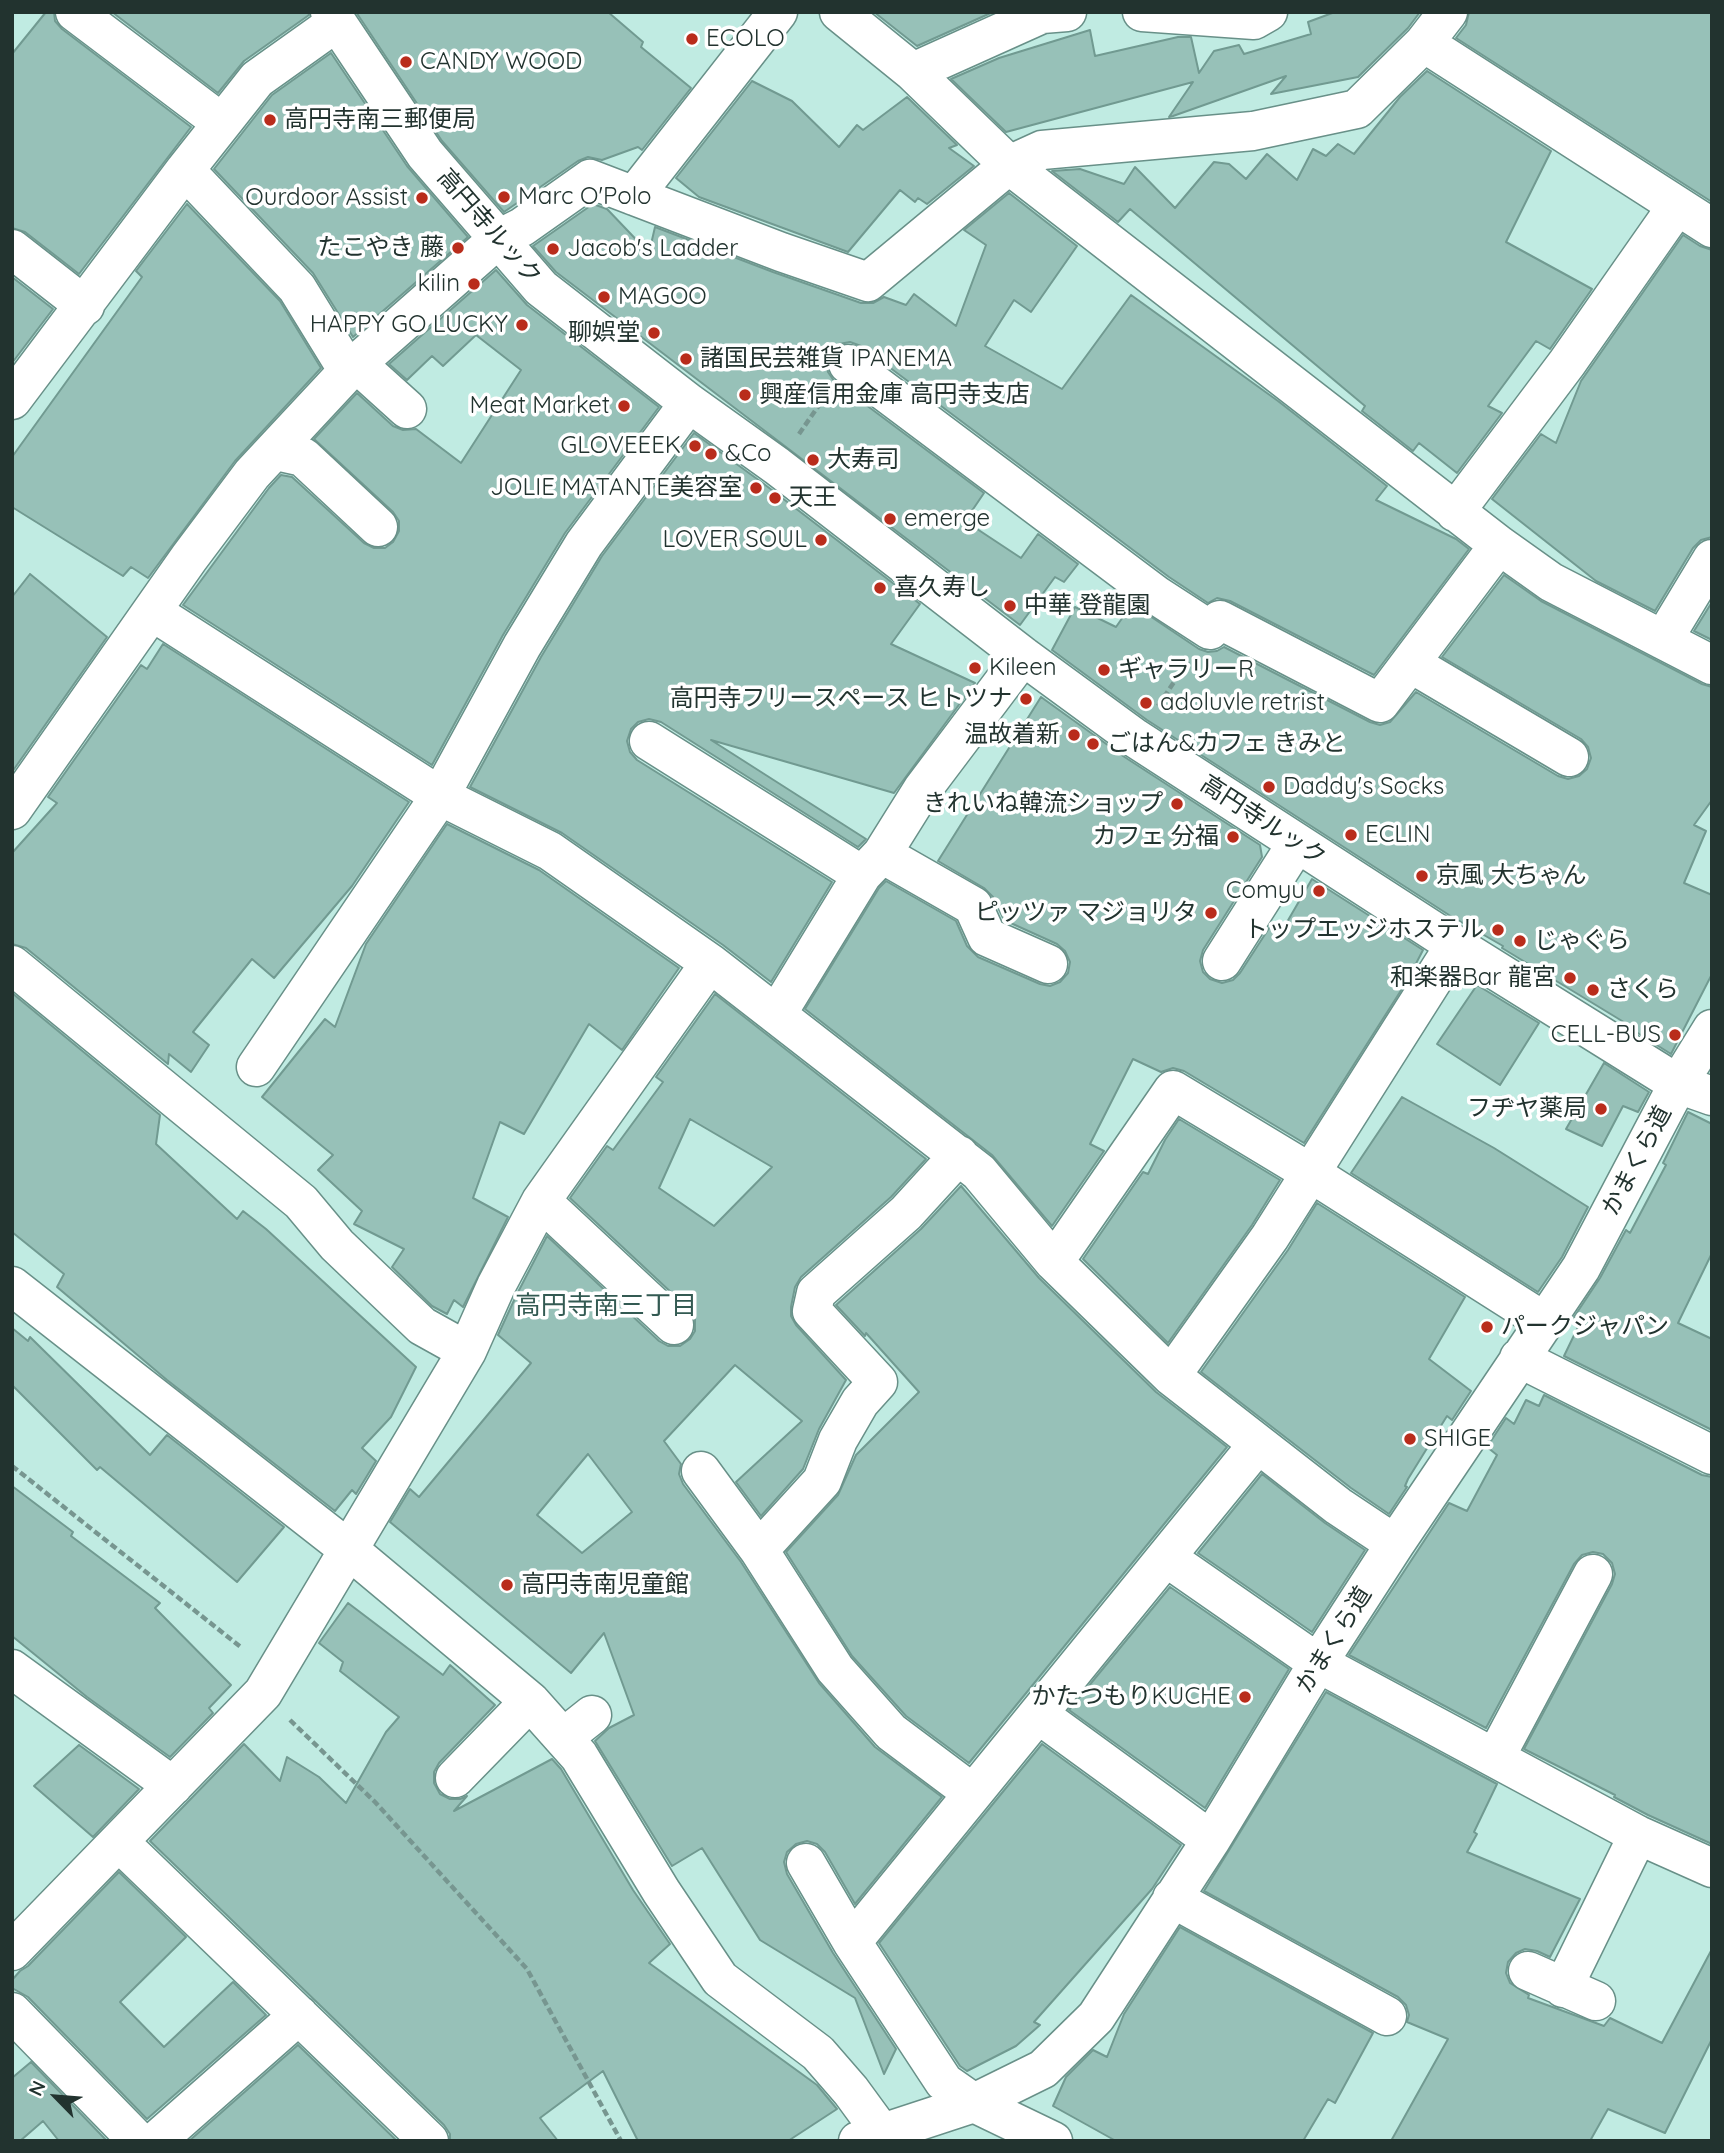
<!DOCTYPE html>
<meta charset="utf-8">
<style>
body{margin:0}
#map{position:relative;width:1724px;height:2153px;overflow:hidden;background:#c0ebe2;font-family:Quicksand,sans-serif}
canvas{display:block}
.frame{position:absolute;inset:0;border:14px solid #22332f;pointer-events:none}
.north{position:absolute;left:21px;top:2062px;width:70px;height:70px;-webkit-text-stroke:5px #fff;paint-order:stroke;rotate:295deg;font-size:19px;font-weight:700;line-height:28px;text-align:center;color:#22332f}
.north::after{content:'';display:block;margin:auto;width:24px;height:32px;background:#22332f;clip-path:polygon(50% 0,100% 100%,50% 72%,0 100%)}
</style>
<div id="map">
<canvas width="1724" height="2153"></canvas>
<div class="frame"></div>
<div class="north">N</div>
</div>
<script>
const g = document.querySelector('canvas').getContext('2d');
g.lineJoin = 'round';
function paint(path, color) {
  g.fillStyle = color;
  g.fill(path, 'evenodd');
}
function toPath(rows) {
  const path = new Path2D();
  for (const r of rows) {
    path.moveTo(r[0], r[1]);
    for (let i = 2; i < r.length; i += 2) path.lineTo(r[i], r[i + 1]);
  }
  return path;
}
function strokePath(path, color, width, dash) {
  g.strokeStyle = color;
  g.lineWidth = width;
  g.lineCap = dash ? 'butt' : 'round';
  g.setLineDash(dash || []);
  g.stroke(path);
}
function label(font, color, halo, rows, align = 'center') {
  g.font = font + ' Quicksand,"Noto Sans JP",sans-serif';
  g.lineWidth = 7;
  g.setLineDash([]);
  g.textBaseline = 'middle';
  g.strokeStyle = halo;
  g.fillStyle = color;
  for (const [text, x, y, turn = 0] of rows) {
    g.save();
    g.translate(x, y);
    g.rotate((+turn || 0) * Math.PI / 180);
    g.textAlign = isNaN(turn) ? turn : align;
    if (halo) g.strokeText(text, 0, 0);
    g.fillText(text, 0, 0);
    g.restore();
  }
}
const building = toPath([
 [46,12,54,12,55,21,62,29,191,127,79,274,25,232,12,228,12,54,46,12],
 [112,12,308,12,309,15,244,61,218,93,112,12],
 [356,12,608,12,643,42,641,47,691,88,642,150,638,147,602,160,588,157,578,161,504,212,442,141,356,12],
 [874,12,993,12,917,46,874,12],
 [1335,12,1420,12,1408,28,1358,77,1271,94,1286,76,1173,116,1169,117,1193,82,1006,132,951,79,999,58,1090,30,1095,56,1178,37,1191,37,1199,73,1214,51,1239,45,1244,54,1311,34,1308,22,1335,12],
 [1469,12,1712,12,1712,202,1456,38,1466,25,1469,12],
 [331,53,407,166,468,237,353,337,313,273,214,169,272,95,331,53],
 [1427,71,1551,151,1506,242,1592,289,1550,349,1536,341,1488,406,1502,413,1457,473,1419,443,1413,451,1362,411,1365,406,1130,209,1118,222,1052,171,1080,169,1124,184,1135,167,1175,208,1214,162,1229,164,1246,179,1267,154,1297,180,1313,149,1326,156,1338,144,1354,154,1400,97,1427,71],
 [752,81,792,101,839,147,857,125,863,130,907,97,957,145,949,148,974,166,927,204,918,198,915,202,900,190,848,252,699,197,676,178,752,81],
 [1009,193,1077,246,1031,312,1014,300,985,346,1062,389,1131,295,1278,401,1387,486,1376,500,1456,539,1469,549,1374,675,1230,601,1217,598,1208,603,1169,577,861,346,850,342,839,344,830,351,826,361,828,372,834,381,984,493,965,521,1021,558,1038,534,1078,564,1064,582,1055,577,1020,625,556,272,533,246,593,204,607,209,649,253,655,227,773,272,861,303,873,303,884,297,906,305,914,294,956,326,986,245,964,230,1009,193],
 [187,204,280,301,321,368,235,461,148,578,131,567,123,576,12,507,12,457,142,277,136,271,187,204],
 [1683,235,1700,246,1712,250,1712,537,1701,540,1693,548,1655,611,1596,581,1492,499,1541,434,1556,443,1581,381,1683,235],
 [496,270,527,305,659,407,565,533,503,635,432,765,183,605,269,488,281,475,292,477,364,543,374,548,385,548,393,542,399,531,399,521,393,512,314,439,357,393,393,426,403,430,416,429,461,463,521,370,476,335,443,366,432,356,407,380,389,364,496,270],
 [12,277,53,309,12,363,12,277],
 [694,433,764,484,920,604,891,644,975,683,894,793,711,740,866,839,858,847,661,722,649,719,638,722,631,729,627,741,630,752,637,760,832,882,771,982,723,945,562,833,470,787,541,657,602,556,694,433],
 [30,574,107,637,12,772,12,597,30,574],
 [1504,575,1541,601,1702,684,1712,687,1712,800,1694,825,1706,831,1684,883,1712,895,1712,974,1671,1054,1625,1025,1627,1024,1502,948,1503,946,1449,915,1147,720,1052,650,1075,607,1116,627,1132,604,1199,649,1208,652,1217,651,1224,647,1370,722,1380,725,1390,722,1416,692,1558,776,1568,779,1579,776,1587,769,1591,758,1588,747,1581,739,1442,657,1504,575],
 [1712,602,1712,640,1694,631,1712,602],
 [163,644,409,802,352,886,274,978,252,959,193,1032,209,1045,191,1072,169,1054,168,1064,26,948,12,944,12,853,57,803,48,797,141,665,147,669,163,644],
 [1041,697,1123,756,1260,845,1262,857,1203,950,1200,961,1203,972,1210,979,1222,983,1233,980,1240,973,1273,922,1276,941,1312,879,1423,950,1407,981,1304,1143,1184,1071,1173,1068,1161,1072,1133,1059,1090,1144,1104,1151,1052,1226,992,1155,805,1009,879,888,886,881,956,921,967,946,978,957,1040,984,1050,986,1060,982,1068,973,1070,962,1065,951,1057,944,1004,920,993,897,984,888,938,861,1041,697],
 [447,824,539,870,679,968,622,1050,589,1024,524,1134,500,1122,473,1198,508,1217,463,1307,454,1300,447,1314,432,1306,392,1267,404,1249,354,1224,362,1211,318,1170,333,1155,262,1097,325,1019,335,1027,366,944,447,824],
 [1477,985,1539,1023,1500,1085,1437,1044,1477,985],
 [12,993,160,1115,156,1144,237,1219,243,1211,266,1229,416,1367,391,1417,362,1448,376,1461,356,1494,352,1490,335,1511,167,1380,57,1287,64,1274,12,1232,12,993],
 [715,994,926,1159,891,1197,801,1277,795,1287,791,1307,791,1316,796,1325,846,1380,819,1429,803,1469,761,1516,736,1482,802,1421,735,1365,664,1441,681,1464,679,1474,683,1484,741,1562,819,1683,875,1747,942,1797,855,1904,825,1852,817,1844,807,1841,796,1844,787,1852,784,1862,787,1874,833,1953,896,2049,884,2074,855,1998,760,1940,702,1848,672,1866,595,1741,609,1728,634,1715,604,1633,571,1673,390,1522,410,1489,419,1497,531,1363,498,1335,516,1296,547,1236,659,1341,668,1346,680,1346,690,1339,695,1331,695,1319,689,1309,570,1198,607,1146,613,1150,663,1082,656,1077,715,994],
 [690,1119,772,1167,714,1226,659,1188,690,1119],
 [588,1454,632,1512,582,1553,537,1515,588,1454],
 [1604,1063,1649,1092,1638,1112,1623,1106,1602,1146,1566,1129,1604,1063],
 [1402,1097,1494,1148,1588,1207,1562,1257,1538,1292,1351,1173,1402,1097],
 [1688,1112,1712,1124,1712,1253,1678,1323,1712,1339,1712,1430,1564,1356,1579,1325,1572,1320,1600,1278,1626,1230,1630,1233,1666,1165,1663,1163,1688,1112],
 [1179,1119,1280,1180,1252,1225,1168,1343,1083,1259,1143,1172,1148,1174,1165,1140,1179,1119],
 [961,1186,1039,1278,1156,1392,1227,1447,969,1763,906,1716,852,1656,786,1552,838,1495,856,1455,919,1392,866,1333,865,1336,836,1305,921,1229,961,1186],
 [1317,1203,1465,1297,1429,1359,1471,1391,1452,1420,1447,1416,1408,1479,1405,1486,1407,1487,1389,1514,1351,1488,1201,1372,1288,1250,1317,1203],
 [12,1328,28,1341,30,1337,150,1455,167,1435,284,1527,237,1582,100,1467,97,1470,12,1385,12,1328],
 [1544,1395,1702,1475,1712,1477,1712,1844,1648,1815,1614,1797,1615,1795,1524,1749,1612,1584,1615,1574,1612,1563,1603,1554,1593,1552,1582,1555,1574,1564,1486,1728,1349,1655,1449,1503,1467,1511,1497,1455,1487,1447,1506,1418,1514,1424,1526,1400,1539,1406,1544,1395],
 [1262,1474,1325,1523,1365,1550,1312,1632,1198,1553,1262,1474],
 [12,1486,73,1532,71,1536,160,1603,155,1608,231,1685,209,1708,213,1713,170,1757,87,1697,12,1636,12,1486],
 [1170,1587,1289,1669,1205,1808,1069,1710,1170,1587],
 [348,1603,443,1675,450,1665,495,1705,439,1763,434,1772,434,1783,440,1794,450,1799,460,1799,467,1796,454,1811,552,1759,561,1769,633,1890,670,1944,649,1963,817,2085,837,2109,788,2141,638,2141,603,2071,540,2118,558,2141,450,2141,450,2134,444,2125,150,1841,244,1744,280,1781,287,1757,319,1777,346,1803,386,1732,399,1717,340,1671,343,1662,319,1643,348,1603],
 [1326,1692,1497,1784,1474,1832,1477,1834,1467,1852,1580,1899,1550,1957,1537,1951,1525,1949,1516,1953,1508,1962,1506,1973,1510,1983,1529,1995,1528,1998,1604,2026,1610,2018,1662,2043,1712,1949,1712,2039,1665,2133,1608,2109,1590,2141,1391,2141,1448,2039,1407,2022,1409,2015,1406,2005,1398,1997,1204,1891,1326,1692],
 [1042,1744,1181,1845,1152,1889,1034,2022,1040,2025,1016,2046,967,2071,960,2066,879,1943,1042,1744],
 [79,1745,139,1789,93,1837,34,1786,79,1745],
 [119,1872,186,1937,120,2002,164,2047,233,1982,266,2015,147,2119,28,1997,12,1988,12,1980,20,1971,28,1966,119,1872],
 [1180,1927,1373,2033,1335,2103,1328,2099,1303,2141,1116,2141,1053,2106,1066,2077,1093,2050,1107,2057,1124,2014,1180,1927],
 [298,2045,397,2141,189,2141,298,2045],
 [31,2062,107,2141,59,2141,43,2121,20,2141,12,2141,12,2078,31,2062]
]);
paint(building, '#97c1b8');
strokePath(building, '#719a91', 2);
const minor = toPath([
 [75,12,222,123],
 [330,12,425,154,541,288,689,403,777,466,1023,656,1135,738,1455,945,1678,1084,1712,1096],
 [839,12,913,72,1009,165,1499,545,1551,582,1712,665],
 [1142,12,1254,20,1268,12],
 [1424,43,1712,228],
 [913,72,1042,14,1067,12],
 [185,170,297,288,348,371],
 [634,196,778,12],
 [12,249,85,306],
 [356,363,407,409],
 [848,364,1156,595,1210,630,1220,620,1380,703,1499,545],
 [12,400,185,170,257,79,337,22],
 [276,451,303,457,378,527],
 [1455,512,1567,363,1677,206],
 [153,612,440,796,550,851,710,963,979,1172,1054,1262,1171,1376,1338,1506,1395,1544],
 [1663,640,1712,559],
 [1410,663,1569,757],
 [649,741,862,875],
 [12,810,189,558,252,474,348,371,498,239,522,227,590,179,781,252,868,282,1009,165,1042,150,1253,131,1357,109,1424,43,1448,12],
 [882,854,973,906,987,937,1048,964],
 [1222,961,1297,843],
 [12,965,301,1202,337,1245,422,1326,467,1351],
 [777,1014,862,875,882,854,922,790,1023,656],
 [256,1067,440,796,522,646,584,544,689,403],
 [541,1201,674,1325],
 [1054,1262,1173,1090,1309,1172,1545,1322],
 [12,1286,348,1549,530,1701,579,1756,661,1891,720,1979,818,2053,851,2091,881,2132],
 [1519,1358,1712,1455],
 [1171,1376,1270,1237,1455,945],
 [701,1471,759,1550,835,1669,891,1732,971,1792],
 [759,1550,822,1481,838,1440,860,1402,878,1382,812,1311,816,1293,906,1213,959,1155],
 [1167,1558,1318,1663,1638,1835,1712,1868],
 [12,1669,173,1786],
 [1038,1714,1211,1840],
 [563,1738,592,1715],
 [1495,1758,1593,1574],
 [455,1778,530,1701],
 [119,1842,429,2141],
 [806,1863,852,1942,944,2082,974,2103,1053,2141],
 [1172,1898,1387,2016],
 [852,1942,1258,1444],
 [12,1951,263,1693,467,1351,496,1286,541,1201,710,963],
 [1528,1971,1596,2001],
 [1563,1988,1638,1835],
 [12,2012,138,2141],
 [156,2141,299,2015],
 [858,2141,974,2103,1043,2069,1096,2017,1211,1840,1318,1663,1395,1544,1581,1268,1678,1084,1712,1029]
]);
strokePath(minor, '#689088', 41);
strokePath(toPath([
 [799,434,826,395],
 [1158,706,1188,661],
 [12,1466,242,1648],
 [290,1720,375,1802,527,1969,621,2141]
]), '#779690', 4.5, [7, 3.5]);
strokePath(minor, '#fff', 38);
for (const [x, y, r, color] of [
 [692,39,7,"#b92c1b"],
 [406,62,7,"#b92c1b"],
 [270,120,7,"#b92c1b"],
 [504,197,7,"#b92c1b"],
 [422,198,7,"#b92c1b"],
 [458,248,7,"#b92c1b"],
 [553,249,7,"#b92c1b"],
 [474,284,7,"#b92c1b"],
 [604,297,7,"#b92c1b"],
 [522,325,7,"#b92c1b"],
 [654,333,7,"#b92c1b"],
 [686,359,7,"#b92c1b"],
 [745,395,7,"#b92c1b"],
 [624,406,7,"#b92c1b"],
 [695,446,7,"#b92c1b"],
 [711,454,7,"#b92c1b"],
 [813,460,7,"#b92c1b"],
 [756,488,7,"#b92c1b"],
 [775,498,7,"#b92c1b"],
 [890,519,7,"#b92c1b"],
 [821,540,7,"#b92c1b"],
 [880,588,7,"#b92c1b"],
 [1010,606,7,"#b92c1b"],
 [975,668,7,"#b92c1b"],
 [1104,670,7,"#b92c1b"],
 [1026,699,7,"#b92c1b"],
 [1146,703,7,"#b92c1b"],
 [1074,735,7,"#b92c1b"],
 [1093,744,7,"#b92c1b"],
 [1269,787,7,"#b92c1b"],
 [1177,804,7,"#b92c1b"],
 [1351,835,7,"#b92c1b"],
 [1233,837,7,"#b92c1b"],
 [1422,876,7,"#b92c1b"],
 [1319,891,7,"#b92c1b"],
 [1211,913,7,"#b92c1b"],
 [1498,930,7,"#b92c1b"],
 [1520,941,7,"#b92c1b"],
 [1570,978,7,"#b92c1b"],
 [1593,990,7,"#b92c1b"],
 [1675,1035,7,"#b92c1b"],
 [1601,1109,7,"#b92c1b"],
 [1487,1327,7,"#b92c1b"],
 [1410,1439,7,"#b92c1b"],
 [507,1585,7,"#b92c1b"],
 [1245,1697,7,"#b92c1b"]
]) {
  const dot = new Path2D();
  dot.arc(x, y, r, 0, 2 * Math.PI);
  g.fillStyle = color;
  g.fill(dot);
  strokePath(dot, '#fff', 2.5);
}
label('24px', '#22332f', '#fff', [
 ["ECOLO",706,39],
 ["CANDY WOOD",420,62],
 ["高円寺南三郵便局",284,120],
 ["Marc O'Polo",518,197],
 ["Ourdoor Assist",408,198,"right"],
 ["たこやき 藤",444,248,"right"],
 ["Jacob's Ladder",567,249],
 ["kilin",460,284,"right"],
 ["MAGOO",618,297],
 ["HAPPY GO LUCKY",508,325,"right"],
 ["聊娯堂",640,333,"right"],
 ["諸国民芸雑貨 IPANEMA",700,359],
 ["興産信用金庫 高円寺支店",759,395],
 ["Meat Market",610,406,"right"],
 ["GLOVEEEK",681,446,"right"],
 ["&Co",725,454],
 ["大寿司",827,460],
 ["JOLIE MATANTE美容室",742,488,"right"],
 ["天王",789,498],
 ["emerge",904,519],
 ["LOVER SOUL",807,540,"right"],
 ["喜久寿し",894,588],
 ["中華 登龍園",1024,606],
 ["Kileen",989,668],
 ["ギャラリーR",1118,670],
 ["高円寺フリースペース ヒトツナ",1012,699,"right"],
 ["adoluvle retrist",1160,703],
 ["温故着新",1060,735,"right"],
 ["ごはん&カフェ きみと",1107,744],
 ["Daddy's Socks",1283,787],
 ["きれいね韓流ショップ",1163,804,"right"],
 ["ECLIN",1365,835],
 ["カフェ 分福",1219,837,"right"],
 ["京風 大ちゃん",1436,876],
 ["Comyu",1305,891,"right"],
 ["ピッツァ マジョリタ",1197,913,"right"],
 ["トップエッジホステル",1484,930,"right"],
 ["じゃぐら",1534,941],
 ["和楽器Bar 龍宮",1556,978,"right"],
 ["さくら",1607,990],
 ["CELL-BUS",1661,1035,"right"],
 ["フヂヤ薬局",1587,1109,"right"],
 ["パークジャパン",1501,1327],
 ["SHIGE",1424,1439],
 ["高円寺南児童館",521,1585],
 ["かたつもりKUCHE",1231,1697,"right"]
], 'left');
label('24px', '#22332f', '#fff', [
 ["高円寺ルック",489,227,49],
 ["高円寺ルック",1263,821,33],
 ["かまくら道",1637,1161,-62],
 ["かまくら道",1334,1640,-58]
]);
label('26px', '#335a52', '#fff', [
 ["高円寺南三丁目",606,1306]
]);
</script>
